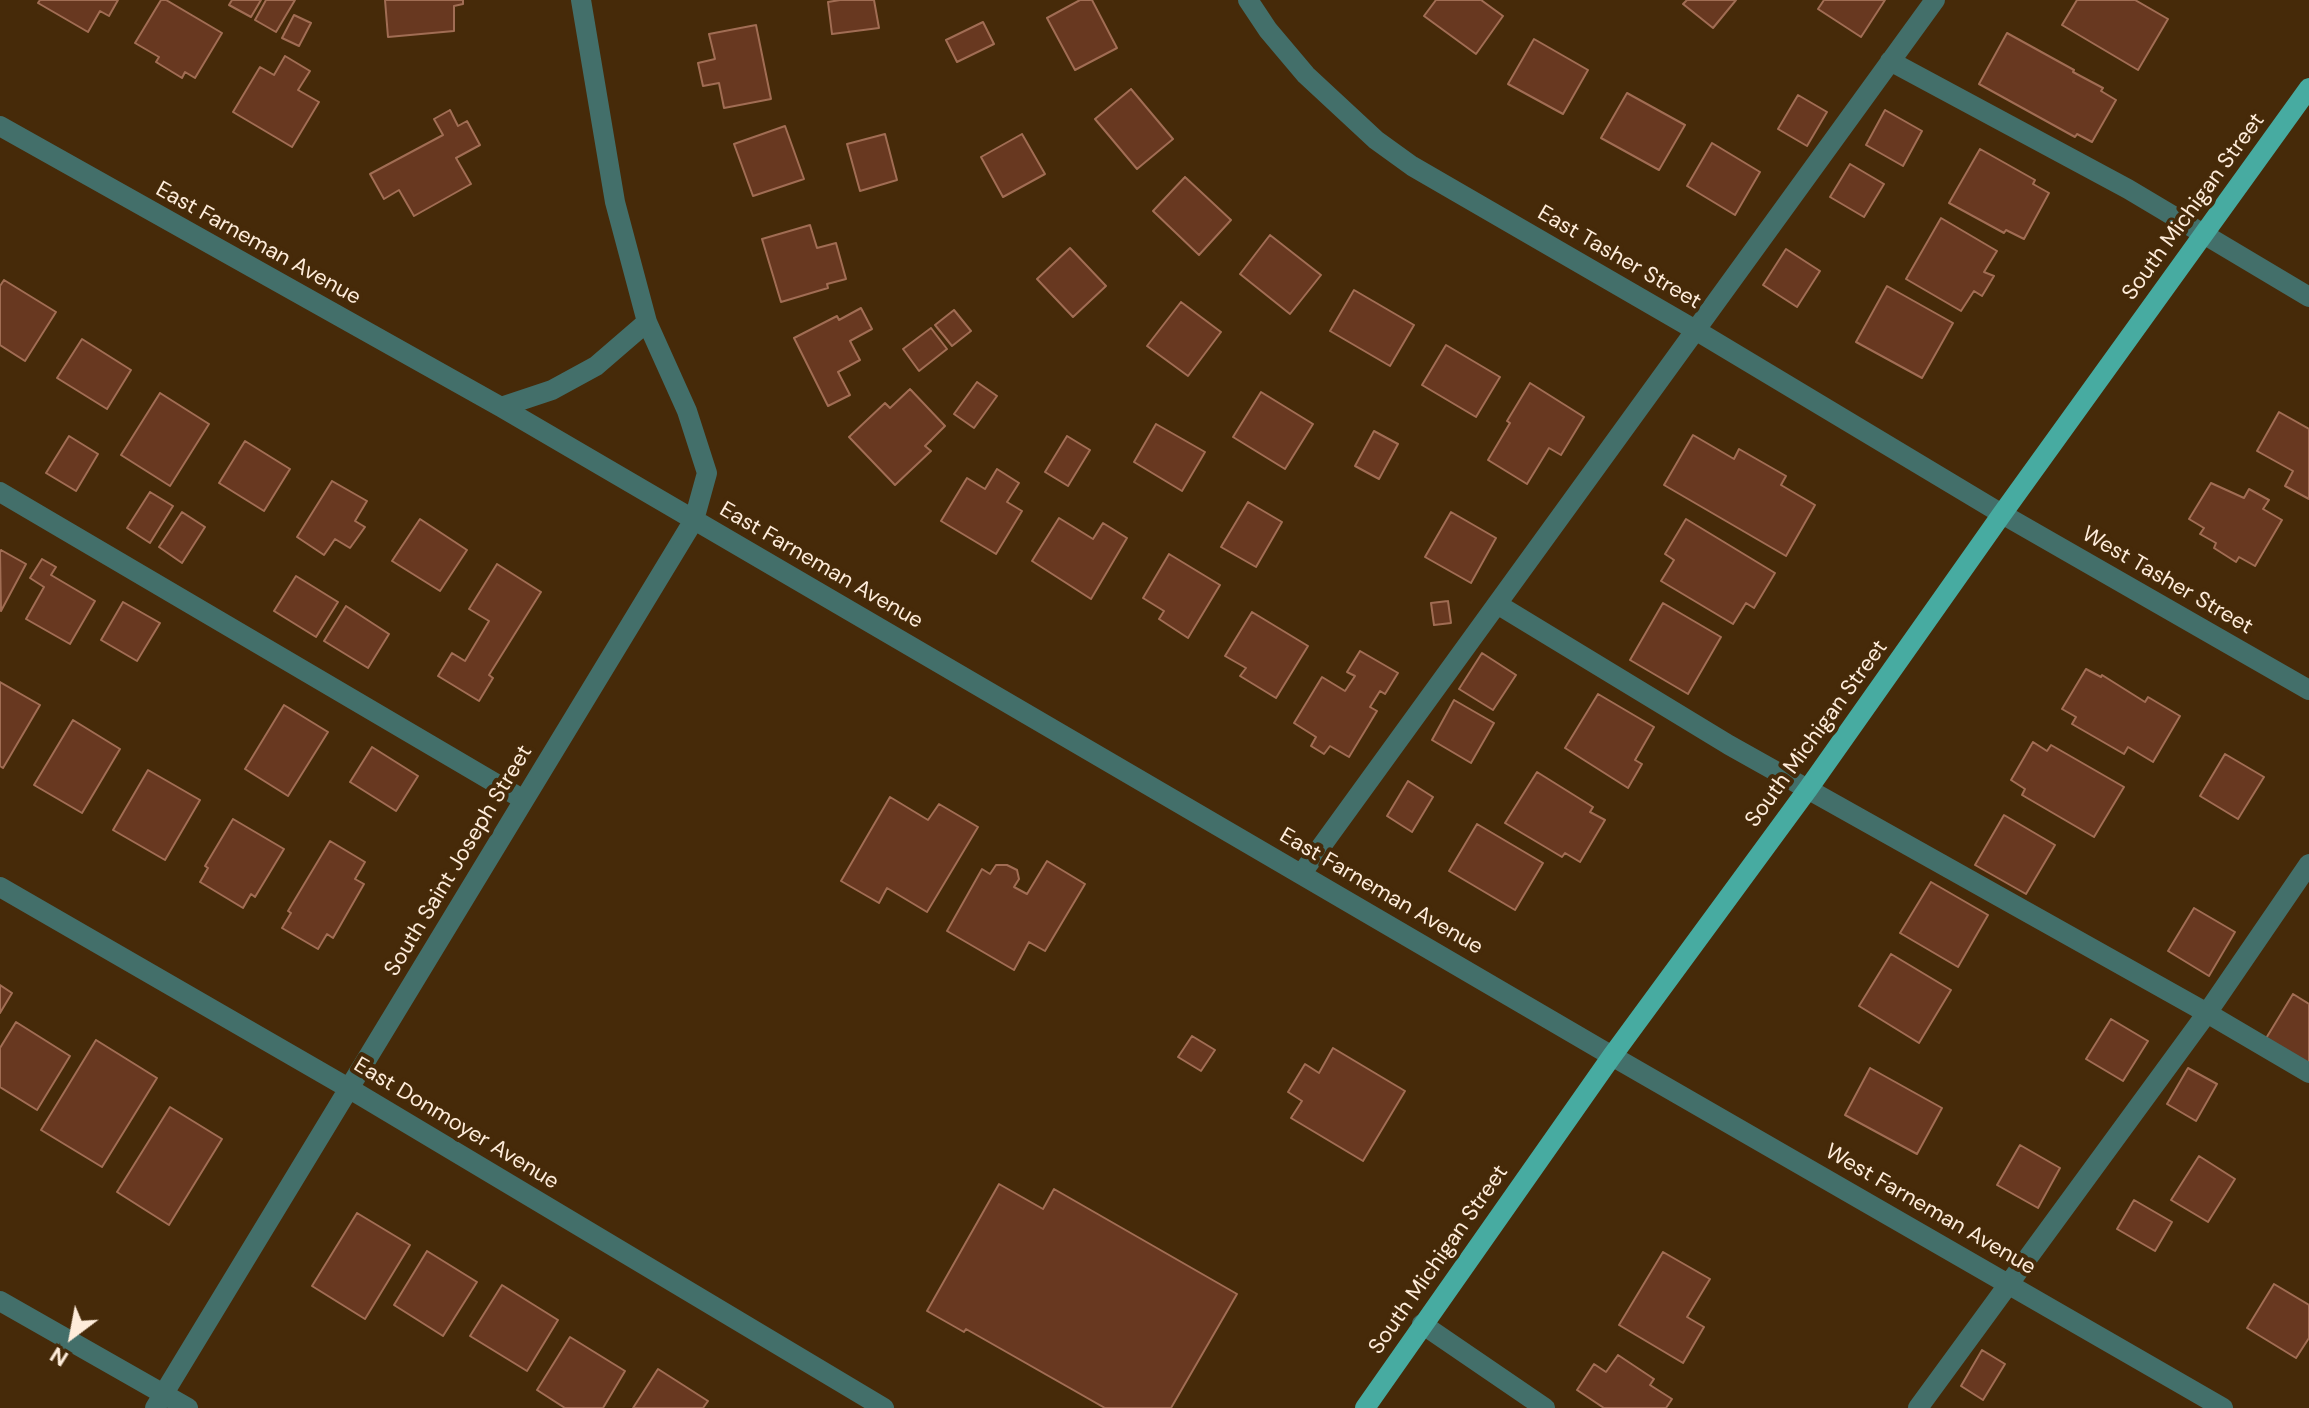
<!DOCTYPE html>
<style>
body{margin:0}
#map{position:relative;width:2309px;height:1408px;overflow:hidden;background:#462a09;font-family:"DM Sans",sans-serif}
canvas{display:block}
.north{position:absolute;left:32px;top:1296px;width:80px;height:80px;-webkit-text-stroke:6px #462a09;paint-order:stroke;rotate:212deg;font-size:22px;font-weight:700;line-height:32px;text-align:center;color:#feecda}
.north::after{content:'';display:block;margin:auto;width:28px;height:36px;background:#feecda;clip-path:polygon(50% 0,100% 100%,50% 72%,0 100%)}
</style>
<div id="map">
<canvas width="2309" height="1408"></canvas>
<div class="north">N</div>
</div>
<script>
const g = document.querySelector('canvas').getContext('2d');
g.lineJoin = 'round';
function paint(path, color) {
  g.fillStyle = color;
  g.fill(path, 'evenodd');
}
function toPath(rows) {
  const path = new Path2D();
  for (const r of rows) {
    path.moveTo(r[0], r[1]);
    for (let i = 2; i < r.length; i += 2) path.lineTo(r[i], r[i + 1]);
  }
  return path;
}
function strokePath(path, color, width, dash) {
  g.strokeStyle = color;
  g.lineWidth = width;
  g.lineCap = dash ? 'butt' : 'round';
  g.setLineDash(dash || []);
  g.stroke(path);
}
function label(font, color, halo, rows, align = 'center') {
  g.font = font + ' "DM Sans",sans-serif';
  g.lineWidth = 8;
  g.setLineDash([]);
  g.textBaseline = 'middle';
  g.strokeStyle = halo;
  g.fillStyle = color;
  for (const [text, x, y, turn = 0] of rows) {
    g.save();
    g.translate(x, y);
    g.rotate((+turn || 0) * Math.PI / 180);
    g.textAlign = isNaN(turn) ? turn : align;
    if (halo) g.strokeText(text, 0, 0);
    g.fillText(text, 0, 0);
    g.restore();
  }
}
const building = toPath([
 [40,0,118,0,109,16,100,11,88,32,38,3,40,0],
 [161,0,166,0,222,33,195,78,185,72,182,78,156,62,159,57,135,43,161,0],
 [232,0,261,0,251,17,229,5,232,0],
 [266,0,295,0,276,32,255,20,266,0],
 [385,0,463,0,463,4,454,6,454,31,388,37,385,0],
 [840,0,874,0,879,28,832,34,828,2,840,0],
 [1080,0,1092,0,1117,48,1075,70,1047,18,1080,0],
 [1436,0,1481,0,1503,16,1476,54,1424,16,1436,0],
 [1687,0,1736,0,1713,28,1683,4,1687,0],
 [1824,0,1885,0,1861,37,1818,9,1824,0],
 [2077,0,2135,0,2168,19,2138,70,2062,25,2077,0],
 [294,15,311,23,299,46,282,38,294,15],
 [983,22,994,44,957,62,946,40,983,22],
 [756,25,771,99,724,108,719,83,703,86,698,63,715,59,709,34,756,25],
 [2007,33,2074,70,2073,72,2103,88,2101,91,2116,100,2092,142,2077,134,2075,137,1979,84,2007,33],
 [1534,39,1588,70,1563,114,1508,84,1534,39],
 [285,56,310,71,298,90,319,102,292,147,233,112,260,67,274,75,285,56],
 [1131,89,1173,139,1137,169,1095,119,1131,89],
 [1627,93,1685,125,1659,170,1601,138,1627,93],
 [1798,95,1827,112,1807,146,1778,129,1798,95],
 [450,110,458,126,467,121,480,145,456,158,471,184,414,216,399,190,384,199,370,174,443,135,434,119,450,110],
 [1885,110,1922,131,1903,166,1866,145,1885,110],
 [785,126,804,179,753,196,734,144,785,126],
 [885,134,897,180,860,191,847,144,885,134],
 [1022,134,1045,174,1003,197,981,157,1022,134],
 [1712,143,1760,172,1735,215,1687,186,1712,143],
 [1980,149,2035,180,2033,184,2049,193,2024,239,2006,230,2004,233,1949,203,1980,149],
 [1850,164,1884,184,1864,217,1830,197,1850,164],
 [1185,177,1231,220,1199,255,1153,211,1185,177],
 [1941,218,1997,251,1984,272,1994,276,1982,296,1974,291,1961,311,1906,279,1941,218],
 [810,225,817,248,836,243,846,279,827,284,828,288,781,302,762,239,810,225],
 [1270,235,1321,275,1290,314,1240,274,1270,235],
 [1070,248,1106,286,1073,317,1037,279,1070,248],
 [1786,249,1820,271,1797,307,1763,285,1786,249],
 [4,280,56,312,25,361,0,345,0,286,4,280],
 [1887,286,1953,323,1922,378,1856,342,1887,286],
 [1354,290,1414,325,1390,366,1330,331,1354,290],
 [1181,302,1221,332,1188,376,1147,346,1181,302],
 [861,308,872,329,850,341,860,360,838,372,850,395,828,406,794,338,837,316,839,320,861,308],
 [954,310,971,331,952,346,935,325,954,310],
 [931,328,947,349,919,371,903,349,931,328],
 [82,339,131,370,107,409,57,378,82,339],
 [1446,345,1500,377,1476,417,1422,385,1446,345],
 [977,382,997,396,974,428,954,414,977,382],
 [1530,383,1584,417,1561,455,1549,448,1527,484,1488,460,1510,423,1507,421,1530,383],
 [910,389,945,426,925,446,931,451,895,485,849,437,885,403,890,408,910,389],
 [1261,392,1313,424,1285,469,1233,437,1261,392],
 [160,393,209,424,170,486,121,455,160,393],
 [2279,412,2309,429,2309,499,2285,486,2293,471,2257,451,2279,412],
 [1156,424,1205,452,1182,491,1134,462,1156,424],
 [1374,431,1398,444,1379,479,1355,466,1374,431],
 [1693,435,1734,459,1739,449,1786,476,1781,485,1815,505,1786,556,1664,485,1693,435],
 [69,436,98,454,76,491,46,473,69,436],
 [1067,436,1090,450,1068,486,1045,472,1067,436],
 [245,441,290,469,264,511,219,483,245,441],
 [997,469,1019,483,1007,502,1022,511,996,554,941,521,967,478,985,489,997,469],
 [332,481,367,501,355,521,365,527,350,548,335,539,324,555,297,537,332,481],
 [2211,483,2244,498,2249,489,2269,500,2263,509,2282,520,2255,566,2239,557,2236,562,2214,548,2216,543,2200,534,2204,528,2189,519,2211,483],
 [150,492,173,506,150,543,127,528,150,492],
 [1248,502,1282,522,1256,567,1221,547,1248,502],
 [182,512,205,527,182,563,159,547,182,512],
 [1451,512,1496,538,1471,583,1425,557,1451,512],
 [1059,518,1093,539,1103,523,1127,538,1091,599,1032,561,1059,518],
 [420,519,467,550,440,591,392,561,420,519],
 [1686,519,1775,573,1754,608,1746,603,1733,624,1661,581,1674,560,1665,554,1686,519],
 [1,550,26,564,1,611,0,552,1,550],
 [1169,554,1220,585,1188,638,1159,619,1164,611,1143,598,1169,554],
 [42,559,56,567,51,575,95,601,70,644,26,619,44,587,30,578,42,559],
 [497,564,541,592,489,675,493,678,479,701,438,676,452,653,465,661,489,621,469,609,497,564],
 [296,576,338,602,316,637,274,611,296,576],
 [1448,601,1451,623,1434,625,1431,603,1448,601],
 [123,602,160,623,137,661,101,640,123,602],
 [1663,603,1721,637,1688,694,1630,660,1663,603],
 [346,606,389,634,368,668,324,641,346,606],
 [1252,612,1308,646,1276,698,1240,676,1246,668,1225,656,1252,612],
 [1360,651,1398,673,1385,694,1380,691,1370,707,1377,711,1349,757,1330,746,1324,754,1311,746,1316,737,1294,723,1322,677,1345,691,1355,676,1347,672,1360,651],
 [1482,653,1516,675,1493,710,1459,689,1482,653],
 [2086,669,2101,677,2102,675,2145,702,2148,697,2180,716,2153,762,2128,747,2124,754,2072,724,2076,717,2062,709,2086,669],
 [0,682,40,705,3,768,0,766,0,682],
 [1598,694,1654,727,1635,760,1642,764,1628,788,1565,748,1598,694],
 [1454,700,1494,723,1471,763,1432,740,1454,700],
 [284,705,328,732,288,796,245,769,284,705],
 [73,720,120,749,82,813,34,785,73,720],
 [2033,742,2047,751,2051,745,2124,787,2094,837,2022,795,2025,789,2011,780,2033,742],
 [372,747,418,776,396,811,350,782,372,747],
 [2225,754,2264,777,2238,819,2200,796,2225,754],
 [148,770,200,800,165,860,113,830,148,770],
 [1537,772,1593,807,1590,812,1605,820,1580,862,1565,853,1562,857,1505,823,1537,772],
 [1408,781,1433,797,1412,832,1387,816,1408,781],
 [890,797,928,820,939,804,978,827,927,912,887,888,879,903,841,881,890,797],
 [2004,815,2055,845,2026,894,1975,865,2004,815],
 [233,819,284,849,255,897,251,894,243,908,200,882,208,868,205,866,233,819],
 [1477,824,1543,863,1515,910,1449,871,1477,824],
 [330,841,365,862,355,879,364,884,333,938,327,934,318,949,282,928,291,913,288,911,330,841],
 [1047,861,1085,884,1045,951,1029,942,1014,970,947,931,982,869,990,874,996,865,1007,865,1017,870,1019,879,1014,887,1027,894,1047,861],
 [1931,882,1988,915,1958,967,1900,933,1931,882],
 [2194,908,2235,932,2209,976,2168,951,2194,908],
 [1891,954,1951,990,1919,1043,1859,1006,1891,954],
 [0,985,12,993,0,1013,0,985],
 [2293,994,2309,1004,2309,1067,2265,1040,2293,994],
 [2111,1019,2148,1041,2123,1081,2086,1059,2111,1019],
 [16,1022,70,1056,37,1110,0,1087,0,1048,16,1022],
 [1192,1036,1215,1050,1201,1071,1178,1057,1192,1036],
 [96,1040,157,1078,102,1167,41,1130,96,1040],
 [1333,1048,1405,1091,1363,1161,1291,1118,1302,1101,1288,1092,1305,1064,1319,1073,1333,1048],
 [1870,1068,1942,1108,1917,1154,1845,1115,1870,1068],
 [2188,1068,2217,1084,2196,1121,2167,1104,2188,1068],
 [170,1107,222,1139,169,1225,117,1192,170,1107],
 [2020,1145,2060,1168,2038,1208,1997,1185,2020,1145],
 [2199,1156,2235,1179,2208,1222,2171,1200,2199,1156],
 [999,1184,1043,1209,1054,1189,1237,1294,1171,1408,1105,1408,966,1329,964,1332,927,1311,999,1184],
 [2134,1200,2172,1222,2155,1251,2117,1229,2134,1200],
 [357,1213,410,1245,365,1319,312,1286,357,1213],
 [427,1251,477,1282,443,1336,394,1305,427,1251],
 [1663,1252,1710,1279,1687,1317,1704,1327,1683,1363,1619,1325,1663,1252],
 [2274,1284,2309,1305,2309,1338,2296,1358,2247,1328,2274,1284],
 [502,1285,558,1320,527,1371,470,1336,502,1285],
 [570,1337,625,1371,603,1408,565,1408,537,1390,570,1337],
 [1982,1350,2005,1364,1983,1400,1961,1386,1982,1350],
 [1618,1355,1654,1379,1650,1385,1672,1399,1666,1408,1604,1408,1577,1390,1594,1364,1606,1372,1618,1355],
 [658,1369,708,1401,703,1408,633,1408,658,1369]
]);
paint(building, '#683820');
strokePath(building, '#a16d54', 2);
strokePath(toPath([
 [1248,0,1268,30,1306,75,1376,140,1412,166,1697,331,2002,514,2309,690],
 [1890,61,2128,189,2309,297],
 [0,126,501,407,1612,1056,2223,1408],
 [501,407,552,390,596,366,647,322],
 [0,492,524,800],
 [1497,604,1729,745,2207,1013,2309,1073],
 [1302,873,1935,0],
 [0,887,350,1089,884,1408],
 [0,1301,188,1408],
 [1422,1324,1545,1408],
 [155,1408,694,520,707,473,687,411,647,322,615,202,581,0],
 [1918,1408,2207,1013,2309,864]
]), '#436f6a', 20);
strokePath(toPath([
 [1365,1408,1612,1056,1808,789,2002,514,2309,88]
]), '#47aba1', 20);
label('22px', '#feecda', '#462a09', [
 ["South Michigan Street",2194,207,-54],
 ["East Farneman Avenue",258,244,29],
 ["East Tasher Street",1619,258,30],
 ["East Farneman Avenue",821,566,30],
 ["West Tasher Street",2167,581,30],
 ["South Michigan Street",1817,734,-54],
 ["South Saint Joseph Street",459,861,-59],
 ["East Farneman Avenue",1381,892,30],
 ["East Donmoyer Avenue",456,1124,31],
 ["West Farneman Avenue",1930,1210,30],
 ["South Michigan Street",1439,1260,-55]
]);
</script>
